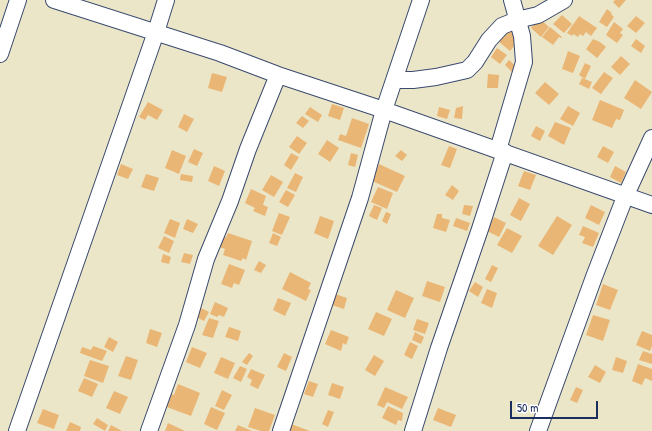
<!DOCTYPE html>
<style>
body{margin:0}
#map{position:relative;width:652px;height:431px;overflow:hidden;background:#ece6c8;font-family:"Patrick Hand",sans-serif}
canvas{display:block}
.scale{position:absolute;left:510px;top:401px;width:88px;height:18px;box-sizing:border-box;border:2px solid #1b2f5e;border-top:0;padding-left:5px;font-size:12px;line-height:14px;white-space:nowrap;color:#1b2f5e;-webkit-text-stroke:3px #fff;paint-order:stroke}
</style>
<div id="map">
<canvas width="652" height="431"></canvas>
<div class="scale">50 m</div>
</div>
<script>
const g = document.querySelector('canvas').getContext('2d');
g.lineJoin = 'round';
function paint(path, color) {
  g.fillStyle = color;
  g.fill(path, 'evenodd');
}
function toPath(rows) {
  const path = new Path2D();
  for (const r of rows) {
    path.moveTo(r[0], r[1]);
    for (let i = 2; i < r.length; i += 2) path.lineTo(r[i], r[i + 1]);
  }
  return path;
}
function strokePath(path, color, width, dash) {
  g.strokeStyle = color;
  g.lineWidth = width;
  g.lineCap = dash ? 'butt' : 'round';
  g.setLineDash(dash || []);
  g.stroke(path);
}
paint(toPath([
 [615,0,626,0,619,8,613,2],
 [607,9,612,13,611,14,614,17,607,27,599,22],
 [562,15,572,24,564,33,553,24],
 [579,16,597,28,591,36,586,32,583,36,580,34,578,37,573,34,572,36,567,33],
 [636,16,645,23,636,33,627,26],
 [539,18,549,27,541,37,531,28],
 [614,22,623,29,620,33,623,35,617,43,606,35],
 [550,27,562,37,561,38,559,37,553,45,542,37],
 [508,29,520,39,510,51,498,41],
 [593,39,600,42,606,47,597,58,586,49],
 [636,39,645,46,641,53,631,46],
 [497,48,507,55,500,64,491,57],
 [568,51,580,56,573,73,562,69],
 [621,56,630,64,620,75,611,67],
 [509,60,519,69,514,74,505,65],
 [585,63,591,66,585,79,579,75],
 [604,72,613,78,601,94,592,88],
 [212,73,227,77,222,92,208,88],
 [488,74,499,75,498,88,487,88],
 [582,78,592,82,589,89,579,84],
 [635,80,652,92,641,109,624,98],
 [545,82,559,94,549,105,535,93],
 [600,100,624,110,620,120,616,119,612,128,592,120],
 [148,102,163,110,157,120,148,115,145,120,139,117],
 [332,104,344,108,340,120,328,116],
 [463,106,462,119,454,118,456,108],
 [568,106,580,113,573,126,560,119],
 [310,107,322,115,318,122,305,114],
 [439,107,450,110,447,119,437,116],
 [184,114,194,119,187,132,178,127],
 [302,116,309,121,303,128,296,123],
 [352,118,369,124,361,148,338,140,340,134,346,136],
 [555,122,571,128,564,145,548,136],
 [536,126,545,131,540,141,531,136],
 [297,136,307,143,299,154,289,147],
 [327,140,339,148,330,162,318,154],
 [449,146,457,149,450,168,441,165],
 [603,146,614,152,608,163,597,157],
 [194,149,203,153,197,166,188,162],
 [172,150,186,156,179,174,165,168],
 [401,150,407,155,402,161,395,156],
 [291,153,299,157,291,170,284,165],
 [351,153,358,155,355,167,348,165],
 [121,164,133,169,128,179,117,175],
 [379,164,405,176,397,192,372,181],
 [214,166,225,171,219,186,208,181],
 [615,166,626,172,621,183,610,177],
 [524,171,536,175,530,190,518,186],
 [295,173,303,177,296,192,287,188],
 [146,174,159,178,154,191,141,187],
 [181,174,193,176,192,182,180,180],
 [271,175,283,182,274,197,262,190],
 [452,185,459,191,453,200,445,195],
 [378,187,393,193,387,209,371,202],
 [251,189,266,196,263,205,268,207,265,216,253,211,255,208,245,203],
 [286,190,295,195,288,207,279,202],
 [519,198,530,204,521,221,510,215],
 [374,205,382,208,377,220,369,216],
 [464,205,473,206,470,216,462,214],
 [591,205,605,212,599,225,585,218],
 [386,212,391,214,387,224,382,221],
 [279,213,290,217,282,235,272,231],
 [437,214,442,214,442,218,450,220,446,232,433,228],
 [320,216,334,221,328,239,314,233],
 [557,216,572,225,553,255,538,246],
 [494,217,506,223,499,237,487,231],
 [456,218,470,223,467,231,453,226],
 [170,219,180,223,175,238,164,233],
 [187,219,198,224,193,233,183,229],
 [583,226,599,233,593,247,582,243,585,237,579,235],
 [507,228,522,236,512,253,497,245],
 [228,233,252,241,246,260,243,258,241,261,223,255,225,249,219,247,223,236,226,237],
 [273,233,281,237,277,246,269,243],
 [164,236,174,241,169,253,158,248],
 [184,253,193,255,190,264,181,262],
 [163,254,171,257,169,264,161,262],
 [259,261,266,265,261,273,254,270],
 [229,264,245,270,239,285,234,283,232,288,221,284],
 [492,265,498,268,491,282,485,279],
 [290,272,311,283,308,289,311,290,306,301,282,289],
 [427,281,445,287,440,302,422,296],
 [475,282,483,287,478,297,469,291],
 [603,284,618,290,610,310,596,305],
 [487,289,497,293,492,308,481,303],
 [396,290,414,298,405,318,387,310],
 [335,294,347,298,344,309,332,305],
 [278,298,291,303,285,316,273,310],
 [215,302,228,308,224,317,219,315,217,317,210,314],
 [199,307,209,312,204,321,194,316],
 [376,312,392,319,384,336,368,329],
 [593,315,610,320,603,341,586,335],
 [209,318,219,321,213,338,202,335],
 [417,319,429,323,425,334,413,330],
 [229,327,241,331,238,341,225,337],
 [150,329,162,333,157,347,146,343],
 [331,330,349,337,346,345,343,343,341,351,325,344],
 [642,331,652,335,652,346,650,351,636,345],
 [415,332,424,337,421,344,412,340],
 [109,337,118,342,113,352,104,347],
 [410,342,418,346,412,359,404,355],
 [93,346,107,351,102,361,80,353,82,347,91,350],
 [192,347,207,353,200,368,186,362],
 [643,351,652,354,652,364,639,360],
 [249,353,253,356,247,365,242,362],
 [284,353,292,357,286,371,277,367],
 [374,355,384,361,375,376,365,370],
 [126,356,138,360,131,380,118,376],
 [221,357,235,363,228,379,214,373],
 [616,357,627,361,623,373,612,370],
 [90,360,109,366,103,383,84,376],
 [638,364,652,369,652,381,645,378,642,385,632,381],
 [595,365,606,372,600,383,588,377],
 [240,366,247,369,241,382,233,378],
 [251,369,265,375,258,389,250,385,252,380,247,377],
 [84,378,98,384,92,397,78,391],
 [309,381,318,384,313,397,304,394],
 [332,383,344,387,340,399,328,395],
 [178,384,200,393,191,416,164,406,170,393,174,395],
 [385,387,408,397,402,409,387,402,384,408,377,405],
 [576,387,583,390,577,403,570,400],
 [222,390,232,395,224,410,215,406],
 [114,391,128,397,120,414,106,408],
 [388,406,403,413,402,421,398,420,396,425,382,418],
 [211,407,225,413,217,430,204,424],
 [255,408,275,415,269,431,261,431,248,427],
 [438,408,456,415,451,427,433,420],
 [43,409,59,415,54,429,37,423],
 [328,410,334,412,328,427,322,424],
 [97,418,108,425,105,431,93,424],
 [70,422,81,427,80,431,66,431],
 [168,423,185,431,165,431],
 [291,424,310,431,289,431],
 [111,425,122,431,108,431],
 [238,425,252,431,235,431]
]), '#e9b675');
const minor = toPath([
 [54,0,220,53,278,75,384,110,652,205],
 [0,54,18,0],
 [395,80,413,80,436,77,467,70,475,62,489,40,502,26,517,20,538,15,564,0],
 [498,150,524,62,522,36,512,0],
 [17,431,156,32,166,0],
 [149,431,187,325,206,259,230,201,248,149,278,75],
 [281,431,360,198,384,110,421,0],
 [413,431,439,348,480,229,505,152],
 [538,431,594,277,625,197,652,138]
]);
strokePath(minor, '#3a4a6e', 18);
strokePath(minor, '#fff', 16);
</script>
